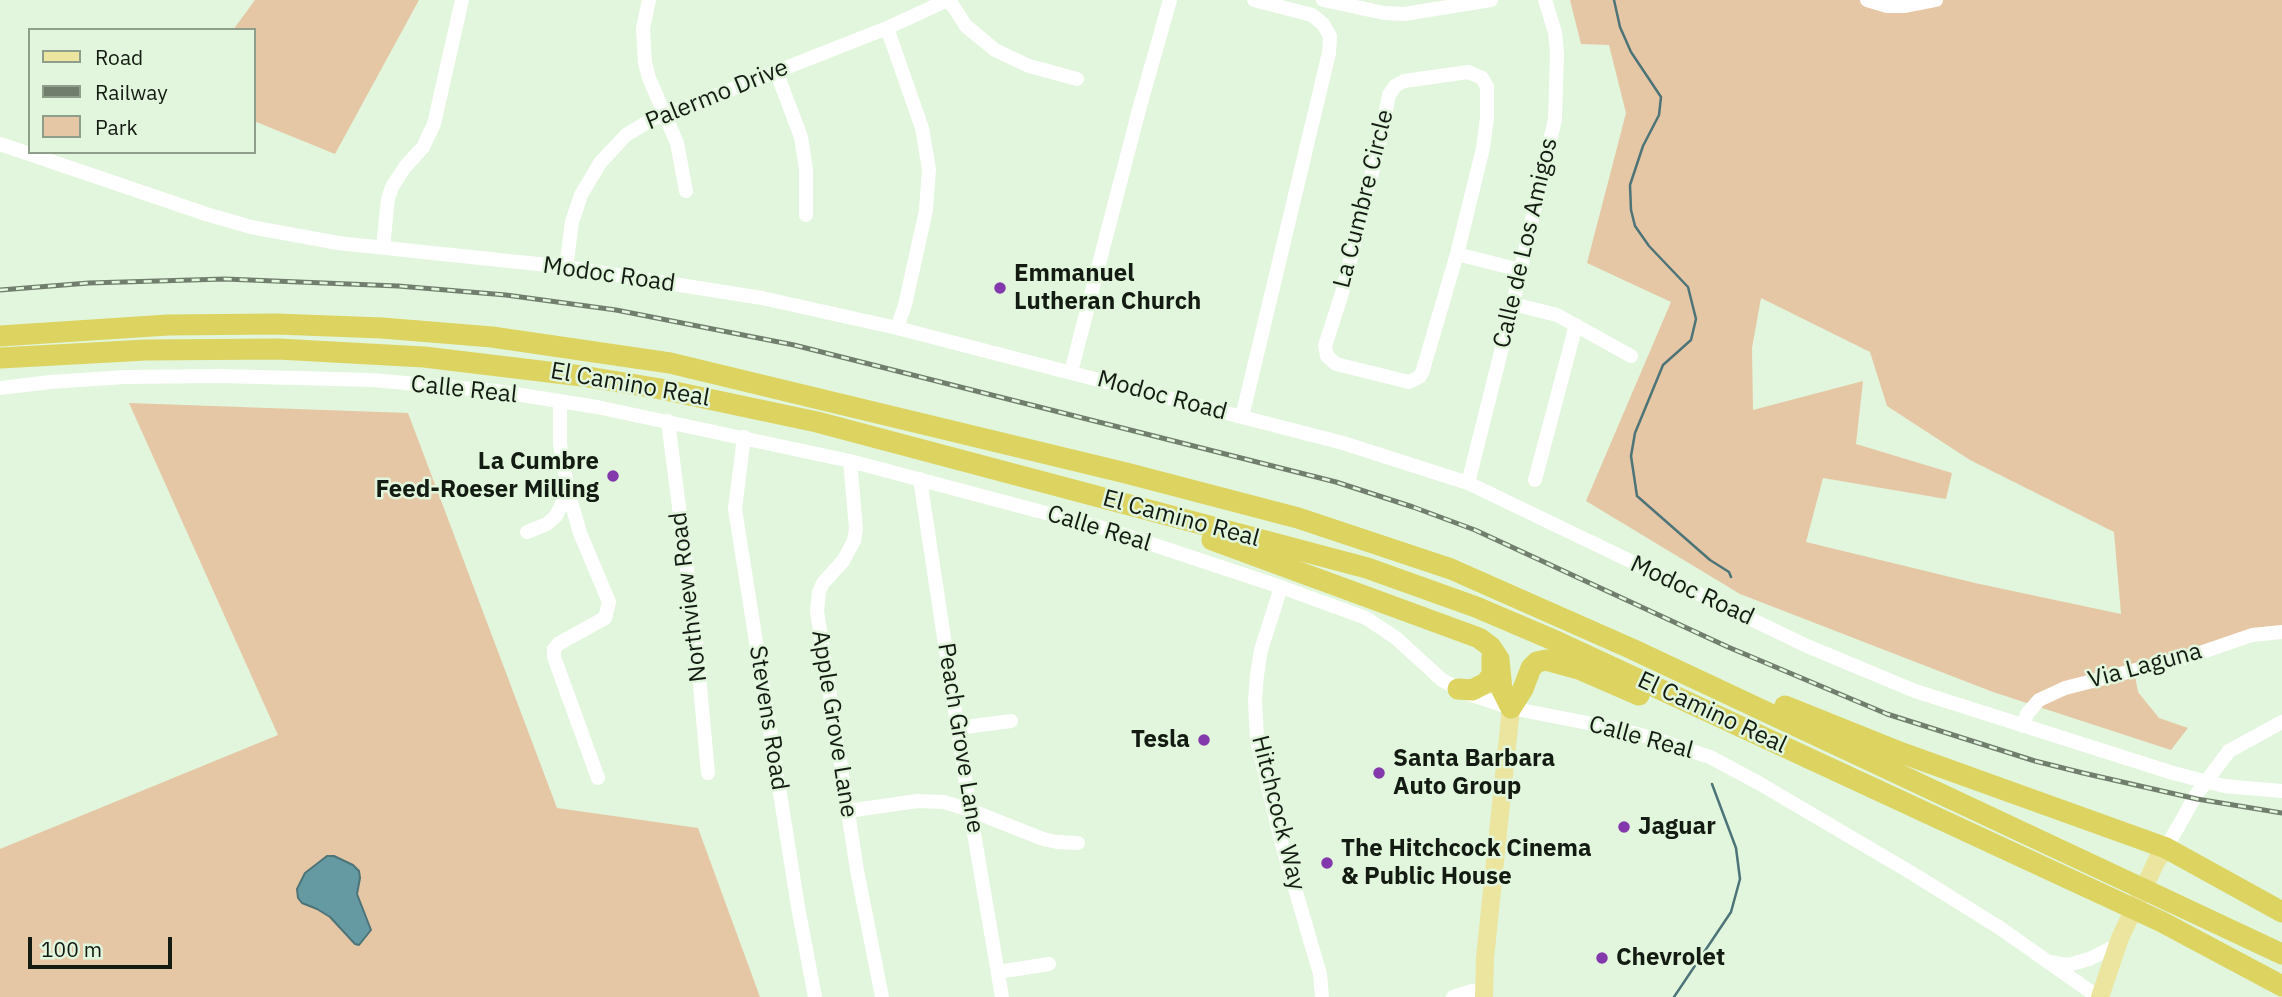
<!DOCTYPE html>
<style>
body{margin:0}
#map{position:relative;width:2282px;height:997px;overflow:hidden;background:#e1f6dc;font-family:"IBM Plex Sans",sans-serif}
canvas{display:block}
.legend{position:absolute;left:28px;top:28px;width:228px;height:126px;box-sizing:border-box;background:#e1f6dc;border:2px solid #8f9e8b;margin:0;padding:9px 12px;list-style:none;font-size:21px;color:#141b12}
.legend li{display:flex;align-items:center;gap:14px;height:35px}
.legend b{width:35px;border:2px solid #8f9e8b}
.scale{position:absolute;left:28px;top:937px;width:144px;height:32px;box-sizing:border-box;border:4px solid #141b12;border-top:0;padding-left:9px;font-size:21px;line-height:24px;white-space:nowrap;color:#141b12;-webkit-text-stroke:5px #e1f6dc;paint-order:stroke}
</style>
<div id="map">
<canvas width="2282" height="997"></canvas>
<ul class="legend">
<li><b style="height:9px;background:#ebe5a0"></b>Road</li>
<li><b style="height:9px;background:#717e6d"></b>Railway</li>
<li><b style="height:19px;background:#e6c7a5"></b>Park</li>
</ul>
<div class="scale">100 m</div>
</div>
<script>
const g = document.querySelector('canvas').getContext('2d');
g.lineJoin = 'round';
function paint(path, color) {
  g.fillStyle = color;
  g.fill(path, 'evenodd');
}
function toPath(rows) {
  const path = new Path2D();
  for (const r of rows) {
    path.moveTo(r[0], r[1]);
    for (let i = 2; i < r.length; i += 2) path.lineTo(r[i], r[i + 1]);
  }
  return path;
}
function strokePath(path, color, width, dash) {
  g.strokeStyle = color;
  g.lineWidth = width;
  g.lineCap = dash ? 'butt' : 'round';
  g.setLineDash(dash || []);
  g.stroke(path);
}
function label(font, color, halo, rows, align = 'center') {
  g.font = font + ' "IBM Plex Sans",sans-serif';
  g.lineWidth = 5;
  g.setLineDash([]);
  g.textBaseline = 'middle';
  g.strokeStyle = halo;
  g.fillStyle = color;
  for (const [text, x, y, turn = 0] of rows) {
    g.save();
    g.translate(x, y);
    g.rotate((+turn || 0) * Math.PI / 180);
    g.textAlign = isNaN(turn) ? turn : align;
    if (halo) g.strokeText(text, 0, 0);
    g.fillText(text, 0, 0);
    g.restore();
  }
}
paint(toPath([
 [255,0,419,0,335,154,254,121,254,30,233,30],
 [1570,0,2282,0,2282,628,2133,665,2138,692,2159,718,2188,728,2171,750,1993,692,1740,594,1586,501,1671,302,1587,263,1626,113,1609,45,1581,44],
 [1761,298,1870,352,1887,406,1970,460,2114,532,2121,614,1975,583,1806,542,1823,478,1946,499,1952,473,1856,444,1863,381,1753,410,1752,348],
 [129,403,408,413,557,808,698,828,760,997,0,997,0,849,278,735]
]), '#e6c7a5');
const water = toPath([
 [327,856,334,856,353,865,359,871,360,878,357,894,371,930,359,945,355,944,330,917,317,909,302,903,298,898,297,889,305,873,327,856]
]);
paint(water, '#659aa3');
strokePath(water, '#4d7478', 2);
strokePath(toPath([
 [1614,0,1620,27,1631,52,1661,97,1659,115,1643,146,1630,185,1631,210,1635,226,1649,246,1688,287,1696,319,1691,340,1663,365,1635,433,1631,456,1637,496,1710,560,1729,572,1731,577],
 [1674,997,1731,912,1740,879,1736,848,1712,784]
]), '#4d7478', 2.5);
strokePath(toPath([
 [649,0,643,28,645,63,649,78,677,143,686,191],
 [949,0,966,26,995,50,1029,66,1077,79],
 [1323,0,1384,13,1404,14,1491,0],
 [1867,0,1887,6,1905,6,1936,0],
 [887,28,922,128,929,169,926,210,905,305,897,328],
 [776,71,801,137,806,169,806,215],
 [1468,72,1482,78,1487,87,1487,118,1483,148,1457,254,1422,373,1419,377,1409,382,1336,364,1327,356,1325,346,1342,293,1379,145,1389,95,1395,86,1404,81,1468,72],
 [0,144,206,214,251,227,338,243,566,267,762,298,897,328,1343,443,1468,483,1807,646,1915,691,2173,773,2224,786,2282,791],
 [383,247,388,199,392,187,405,167,423,147,434,124,462,0],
 [1457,254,1520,270],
 [566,267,572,222,581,195,600,163,626,135,654,118,666,115,887,28,948,0],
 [1513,304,1557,315,1631,356],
 [1071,372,1140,106,1170,0],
 [0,388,50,382,125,377,221,376,372,380,496,391,597,407,850,461,1106,529,1281,587,1366,618,1396,638,1442,680,1469,694,1511,708,1618,729,1652,738,1710,757,1757,782,1910,872,2000,928,2098,997],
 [1242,417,1329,53,1330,36,1323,24,1312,15,1254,0],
 [668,421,695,632,708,773],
 [744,437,735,509,798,907,815,997],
 [850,461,856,529,854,541,843,561,823,583,819,592,817,611,857,870,882,997],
 [920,479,970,810,1002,997],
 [1535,480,1576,325],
 [1468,483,1513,304,1555,119,1557,53,1555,32,1545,0],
 [568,491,580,533,609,602,605,618,558,644,554,649,554,657,598,778],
 [527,532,547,524,556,516,568,491,560,444,560,402],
 [1281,587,1261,650,1257,675,1255,700,1257,740,1282,844,1320,974,1322,997],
 [2023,726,2027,714,2039,700,2065,688,2191,656,2252,635,2282,632],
 [958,728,1011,721],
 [848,811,917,801,944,802,970,810,1043,839,1057,842,1078,843],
 [2166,848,2196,795,2229,751,2282,722],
 [2050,962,2068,965,2089,959,2118,945],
 [998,972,1049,964],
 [1453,997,1472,991,1484,995]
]), '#fff', 14);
strokePath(toPath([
 [1484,997,1485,958,1511,708],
 [2100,997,2120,938,2157,860,2166,848]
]), '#ebe5a0', 18);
strokePath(toPath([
 [0,336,168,325,277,324,382,328,492,337,670,363,1126,473,1298,518,1451,569,1632,649,2282,954],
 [0,358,146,350,278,349,424,357,582,376,661,389,817,422,1367,568,1476,607,1558,642,2162,922,2282,986],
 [1212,540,1479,638,1491,647,1499,659,1502,690,1511,708],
 [1458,689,1472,690,1486,683,1492,674,1492,656],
 [1785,706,1902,753,2166,848,2282,912],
 [1511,708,1523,689,1531,668,1537,662,1546,660,1579,669,1639,695]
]), '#ddd361', 21);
const rail = toPath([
 [0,290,89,283,225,279,398,286,506,295,616,310,794,345,1336,482,1413,507,1475,530,1728,647,1887,714,2035,761,2083,773,2197,799,2282,813]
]);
strokePath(rail, '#717e6d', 5);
strokePath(rail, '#e1f6dc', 2.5, [8]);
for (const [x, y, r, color] of [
 [1000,288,7,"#8339ab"],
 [613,476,7,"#8339ab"],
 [1204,740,7,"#8339ab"],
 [1379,773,7,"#8339ab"],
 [1624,827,7,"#8339ab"],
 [1327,863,7,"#8339ab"],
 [1602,958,7,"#8339ab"]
]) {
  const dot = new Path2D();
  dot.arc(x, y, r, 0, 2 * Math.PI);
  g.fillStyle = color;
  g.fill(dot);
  strokePath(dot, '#e1f6dc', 2.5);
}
label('24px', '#141b12', '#e1f6dc', [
 ["Palermo Drive",717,95,-22],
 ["La Cumbre Circle",1364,199,-76],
 ["Calle de Los Amigos",1526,243,-77],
 ["Modoc Road",609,275,8],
 ["El Camino Real",630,385,10],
 ["Calle Real",464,390,6],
 ["Modoc Road",1162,396,15],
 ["El Camino Real",1181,519,15],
 ["Calle Real",1099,529,17],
 ["Modoc Road",1692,591,25],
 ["Northview Road",689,597,-97],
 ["Via Laguna",2145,666,-15],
 ["El Camino Real",1712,713,25],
 ["Stevens Road",768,718,81],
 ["Apple Grove Lane",834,724,81],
 ["Peach Grove Lane",960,738,81],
 ["Calle Real",1641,738,15],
 ["Hitchcock Way",1278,813,76]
]);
label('bold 24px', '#141b12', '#e1f6dc', [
 ["Emmanuel",1014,274],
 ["Lutheran Church",1014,302],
 ["La Cumbre",599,462,"right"],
 ["Feed-Roeser Milling",599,490,"right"],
 ["Tesla",1190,740,"right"],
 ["Santa Barbara",1393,759],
 ["Auto Group",1393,787],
 ["Jaguar",1638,827],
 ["The Hitchcock Cinema",1341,849],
 ["& Public House",1341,877],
 ["Chevrolet",1616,958]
], 'left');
</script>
